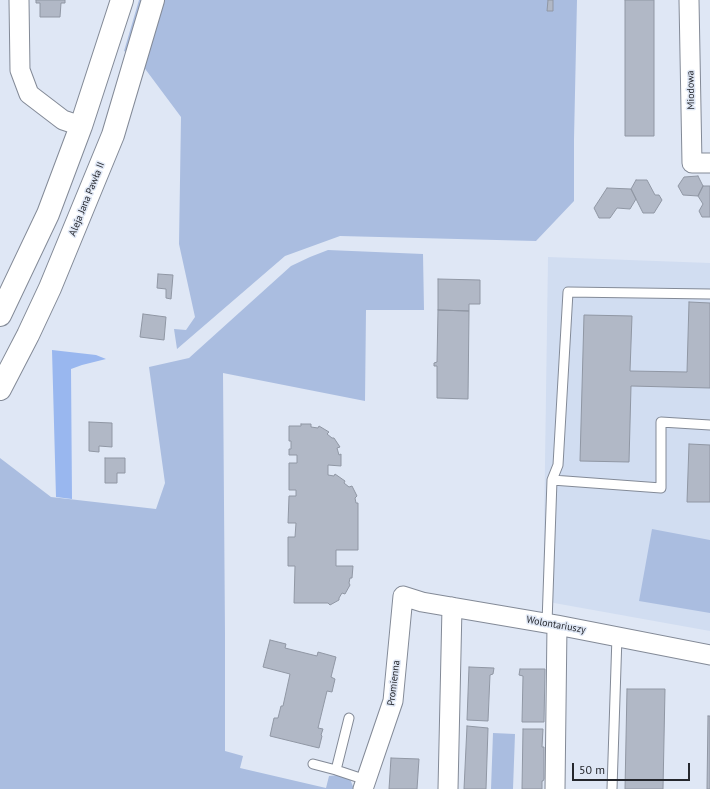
<!DOCTYPE html>
<meta charset="utf-8">
<style>
body{margin:0}
#map{position:relative;width:710px;height:789px;overflow:hidden;background:#dfe7f5;font-family:"PT Sans",sans-serif}
canvas{display:block}
.scale{position:absolute;left:572px;top:763px;width:118px;height:18px;box-sizing:border-box;border:2px solid #25272d;border-top:0;padding-left:5px;font-size:12px;line-height:14px;white-space:nowrap;color:#25272d;-webkit-text-stroke:3px #dfe7f5;paint-order:stroke}
</style>
<div id="map">
<canvas width="710" height="789"></canvas>
<div class="scale">50 m</div>
</div>
<script>
const g = document.querySelector('canvas').getContext('2d');
g.lineJoin = 'round';
function paint(path, color) {
  g.fillStyle = color;
  g.fill(path, 'evenodd');
}
function toPath(rows) {
  const path = new Path2D();
  for (const r of rows) {
    path.moveTo(r[0], r[1]);
    for (let i = 2; i < r.length; i += 2) path.lineTo(r[i], r[i + 1]);
  }
  return path;
}
function strokePath(path, color, width, dash) {
  g.strokeStyle = color;
  g.lineWidth = width;
  g.lineCap = dash ? 'butt' : 'round';
  g.setLineDash(dash || []);
  g.stroke(path);
}
function label(font, color, halo, rows, align = 'center') {
  g.font = font + ' "PT Sans",sans-serif';
  g.lineWidth = 3;
  g.setLineDash([]);
  g.textBaseline = 'middle';
  g.strokeStyle = halo;
  g.fillStyle = color;
  for (const [text, x, y, turn = 0] of rows) {
    g.save();
    g.translate(x, y);
    g.rotate((+turn || 0) * Math.PI / 180);
    g.textAlign = isNaN(turn) ? turn : align;
    if (halo) g.strokeText(text, 0, 0);
    g.fillText(text, 0, 0);
    g.restore();
  }
}
paint(toPath([
 [548,257,710,263,710,631,543,601]
]), '#d1ddf1');
paint(toPath([
 [139,0,577,0,574,139,574,201,536,241,340,236,285,256,177,349,174,329,186,330,195,317,179,244,181,117,137,58,124,51],
 [328,250,423,254,424,310,366,310,365,401,223,373,225,634,225,751,243,756,240,768,326,788,329,776,348,774,354,789,0,789,0,458,51,497,156,509,165,483,149,367,189,358,291,266,310,257],
 [652,529,710,540,710,613,639,601],
 [493,733,515,734,513,789,491,789]
]), '#aabde0');
paint(toPath([
 [52,350,96,355,106,359,82,365,71,369,72,499,56,497]
]), '#99b7ef');
const building = toPath([
 [36,0,65,0,65,3,61,3,60,17,40,17,40,3,36,3,36,0],
 [548,0,553,0,553,11,547,11,548,0],
 [625,0,654,0,654,136,625,136,625,0],
 [698,176,703,186,698,196,683,195,678,186,684,177,698,176],
 [636,180,647,180,655,195,659,195,662,200,654,213,643,213,631,189,636,180],
 [703,186,710,186,710,217,702,217,699,211,703,204,698,196,703,186],
 [607,188,631,189,636,199,630,209,617,208,610,218,599,218,594,208,607,188],
 [158,274,173,275,171,299,166,298,166,289,157,288,158,274],
 [438,279,480,280,480,304,469,304,469,311,438,310,438,279],
 [689,302,710,303,710,388,631,386,629,462,580,461,584,315,632,316,630,371,687,372,689,302],
 [438,310,469,311,468,399,437,398,437,366,434,366,434,363,437,362,438,310],
 [143,314,166,317,164,340,140,337,143,314],
 [89,422,112,423,112,447,99,446,99,452,89,451,89,422],
 [301,424,311,424,311,427,318,428,319,426,329,432,327,434,332,438,334,438,340,447,337,448,339,455,341,454,341,466,328,465,328,475,334,476,335,474,345,481,344,483,349,487,352,486,357,496,355,498,356,503,358,503,358,550,336,550,336,566,353,566,352,578,350,578,349,583,350,585,345,594,342,593,339,598,339,600,330,605,328,603,294,603,295,566,288,566,288,537,295,537,296,523,288,523,289,496,296,496,296,490,289,490,289,463,297,463,297,455,289,455,289,449,291,449,291,441,289,441,289,426,301,426,301,424],
 [689,444,710,445,710,502,687,502,689,444],
 [105,458,125,458,125,473,117,473,117,483,105,483,105,458],
 [270,640,286,644,285,648,317,656,318,652,336,657,331,677,335,679,332,692,327,691,318,728,323,729,321,735,322,736,319,748,270,736,274,718,278,718,281,706,283,706,290,674,263,667,270,640],
 [469,667,494,668,493,674,490,675,488,721,467,720,469,667],
 [520,669,545,669,544,722,522,722,523,676,519,675,520,669],
 [627,689,665,689,663,789,625,789,627,689],
 [708,716,710,716,710,789,707,789,708,716],
 [467,726,488,728,486,789,464,789,467,726],
 [523,729,543,729,542,747,544,747,544,779,543,781,542,781,542,789,522,789,523,729],
 [391,758,419,759,417,789,389,789,391,758]
]);
paint(building, '#b1b8c6');
strokePath(building, '#9097a4', 1);
const lane = toPath([
 [552,480,661,488,661,422,710,425],
 [547,623,552,480,558,465,568,292,710,294],
 [313,764,336,770,366,780],
 [336,770,349,718],
 [612,789,617,636]
]);
const street = toPath([
 [19,0,20,70,29,94,63,120,81,126],
 [689,0,692,163,710,163],
 [363,789,393,701,403,596,422,602,557,625,710,655],
 [448,789,452,607],
 [555,789,557,625]
]);
const secondary = toPath([
 [0,315,48,214,81,126,122,0],
 [0,389,28,335,50,288,113,135,153,0]
]);
strokePath(lane, '#838a97', 11);
strokePath(street, '#838a97', 21);
strokePath(secondary, '#838a97', 24);
strokePath(lane, '#fff', 9);
strokePath(street, '#fff', 19);
strokePath(secondary, '#fff', 22);
label('10px', '#25272d', '#dfe7f5', [
 ["Miodowa",691,90,-91],
 ["Aleja Jana Pawła II",87,199,-68],
 ["Wolontariuszy",556,625,10],
 ["Promienna",394,683,-83]
]);
</script>
